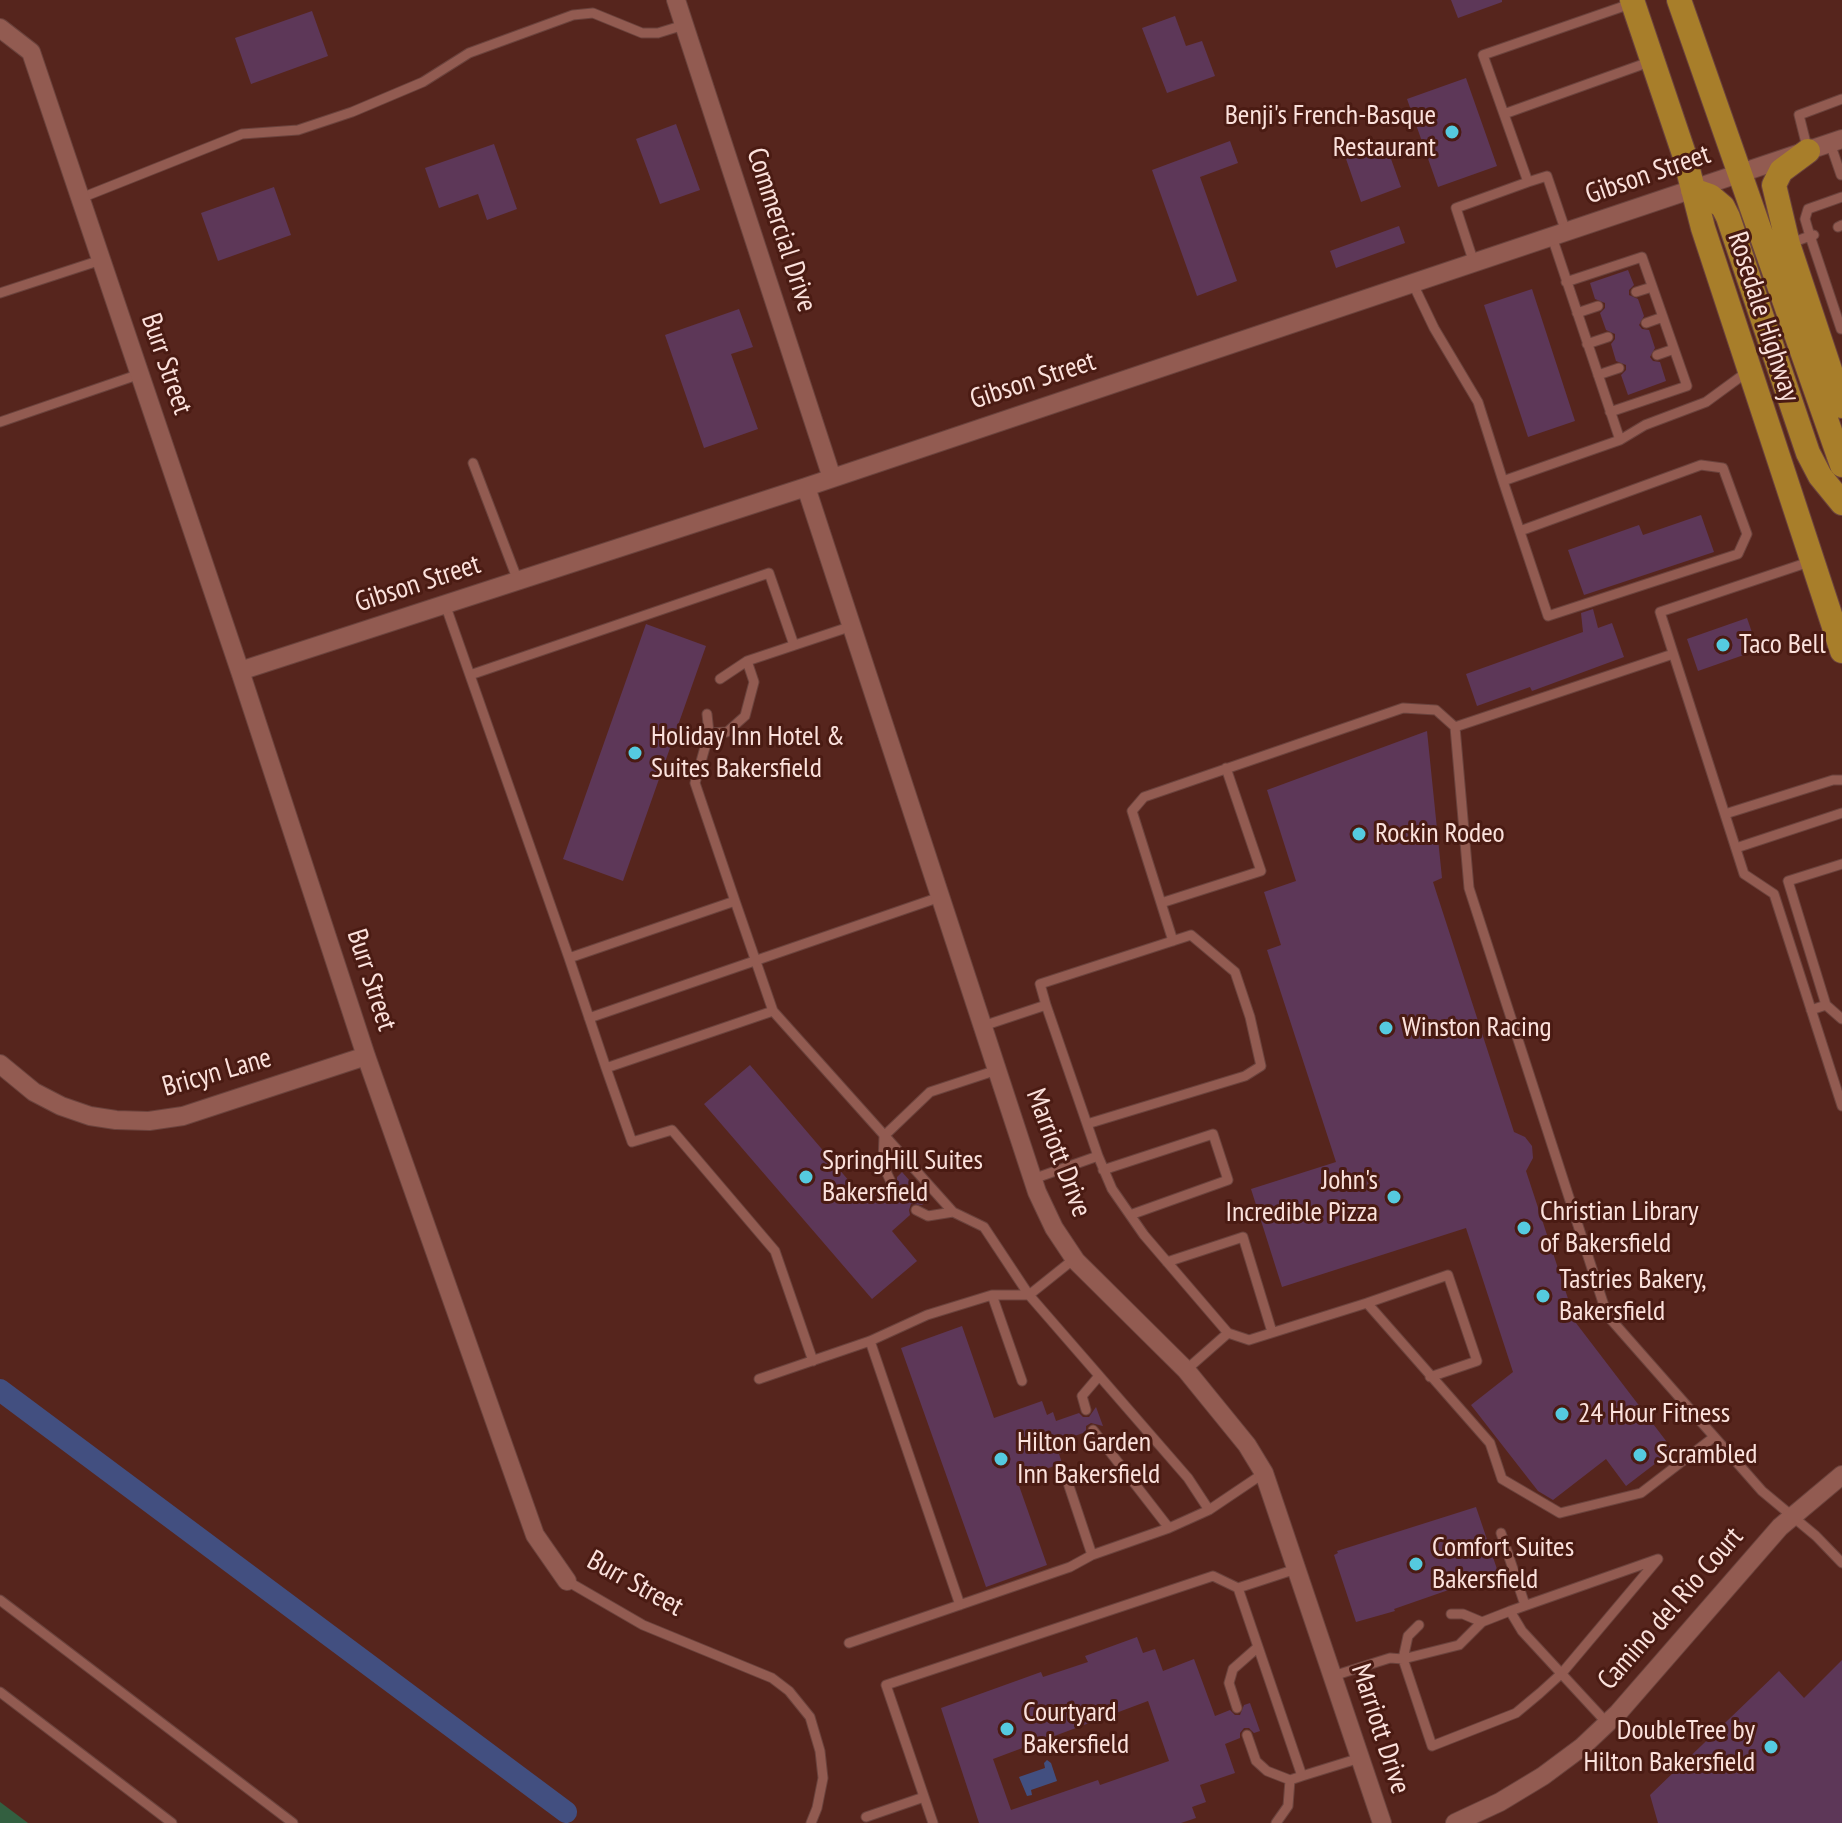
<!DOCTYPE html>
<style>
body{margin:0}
canvas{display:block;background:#56251d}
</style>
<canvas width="1842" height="1823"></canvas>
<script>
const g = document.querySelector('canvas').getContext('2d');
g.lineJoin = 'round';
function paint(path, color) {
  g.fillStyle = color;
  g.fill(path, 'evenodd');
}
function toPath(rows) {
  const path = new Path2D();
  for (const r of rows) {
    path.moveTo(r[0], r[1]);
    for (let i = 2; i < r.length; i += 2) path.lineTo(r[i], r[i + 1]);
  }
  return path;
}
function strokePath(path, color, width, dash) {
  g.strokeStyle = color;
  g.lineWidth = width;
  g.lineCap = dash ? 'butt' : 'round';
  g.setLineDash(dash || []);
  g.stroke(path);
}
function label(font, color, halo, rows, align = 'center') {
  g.font = font + ' "PT Sans Narrow",sans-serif';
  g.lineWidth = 6;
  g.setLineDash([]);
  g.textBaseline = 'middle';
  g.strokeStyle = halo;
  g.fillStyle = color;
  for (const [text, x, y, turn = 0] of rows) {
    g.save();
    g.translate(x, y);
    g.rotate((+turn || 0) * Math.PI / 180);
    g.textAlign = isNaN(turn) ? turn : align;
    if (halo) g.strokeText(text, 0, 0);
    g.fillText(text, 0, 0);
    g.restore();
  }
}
paint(toPath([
 [0,1802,28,1823,0,1823]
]), '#335f40');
paint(toPath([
 [1047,1760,1051,1763,1057,1781,1031,1790,1032,1795,1027,1796,1019,1777,1045,1768,1044,1763]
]), '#424f80');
strokePath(toPath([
 [0,1390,566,1812]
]), '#424f80', 22);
paint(toPath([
 [1451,0,1502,0,1502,2,1458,18],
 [312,11,328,56,251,84,235,38],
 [1175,16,1186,46,1202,41,1215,76,1167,93,1142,28],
 [1466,78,1497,166,1438,187,1407,99],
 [676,124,700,190,660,204,636,139],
 [1230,141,1238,163,1200,177,1237,281,1197,296,1152,170],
 [1385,142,1401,187,1361,202,1345,156],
 [494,144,517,209,487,220,478,194,439,208,425,168],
 [274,187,291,235,218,261,201,213],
 [1399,226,1405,243,1336,268,1330,251],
 [1628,270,1634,285,1629,290,1629,295,1638,299,1644,316,1639,325,1642,329,1649,330,1655,348,1650,357,1653,361,1660,362,1666,381,1628,395,1621,375,1626,370,1626,365,1616,361,1611,344,1615,339,1615,334,1606,330,1600,313,1605,308,1605,303,1595,299,1590,283],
 [1532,289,1575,421,1528,437,1484,305],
 [739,309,753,347,731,354,758,429,704,448,665,335],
 [1701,515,1714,552,1584,595,1568,550,1639,525,1643,535],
 [1593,609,1598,628,1612,623,1624,657,1532,691,1530,687,1477,706,1466,674,1583,632,1581,613],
 [1747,618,1758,650,1698,671,1687,639],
 [646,624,706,646,623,881,563,859],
 [1427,731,1442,878,1433,882,1514,1132,1525,1137,1532,1146,1533,1158,1526,1171,1576,1323,1673,1450,1626,1486,1606,1459,1553,1500,1538,1491,1471,1405,1513,1372,1466,1228,1282,1287,1251,1189,1336,1162,1267,950,1281,945,1264,892,1296,881,1267,790],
 [750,1065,867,1202,885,1187,891,1189,897,1187,897,1177,902,1172,927,1200,922,1205,911,1204,909,1210,910,1215,892,1231,917,1261,872,1299,704,1104],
 [962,1326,994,1418,1042,1401,1047,1415,1053,1412,1056,1421,1079,1413,1083,1417,1089,1417,1096,1407,1103,1426,1091,1423,1086,1426,1086,1432,1063,1440,1066,1451,1059,1454,1062,1463,1017,1480,1047,1565,986,1587,901,1348],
 [1476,1507,1498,1572,1488,1576,1488,1579,1461,1588,1460,1586,1394,1609,1395,1611,1356,1622,1334,1555,1338,1553,1337,1551],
 [1137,1637,1143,1653,1155,1649,1163,1671,1194,1659,1215,1716,1230,1710,1235,1715,1240,1715,1244,1705,1250,1703,1260,1731,1254,1733,1249,1728,1244,1728,1240,1733,1240,1738,1225,1744,1235,1773,1200,1785,1206,1802,1192,1807,1196,1818,1181,1823,979,1823,941,1708,1041,1672,1043,1677,1088,1662,1085,1656],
 [1148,1701,1169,1761,1100,1785,1098,1780,1011,1810,993,1759],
 [1842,1660,1842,1823,1658,1823,1650,1795,1779,1671,1804,1698]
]), '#5d3758');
const lane = toPath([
 [1504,114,1652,61],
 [1830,143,1841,175],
 [1808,151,1799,115,1842,99],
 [81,198,242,134,298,130,352,112,423,82,469,53,573,15,593,13,642,33,658,33,684,25],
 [1838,227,1842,225],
 [1566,232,1547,176,1528,182,1483,55,1633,3],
 [1814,235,1810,236,1805,219,1808,209,1842,197],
 [1552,237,1620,440],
 [1791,243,1810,236,1841,329],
 [1474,263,1456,208,1528,182],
 [1566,282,1642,257,1687,386,1610,412],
 [1413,284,1434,328,1478,402,1503,481,1548,616,1738,554,1747,534,1723,468,1701,465,1520,531],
 [1636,292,1652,287],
 [0,293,101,260],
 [1577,313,1598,306],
 [1646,323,1663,317],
 [1587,344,1608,337],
 [1657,355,1674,349],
 [1598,375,1619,368],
 [0,422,140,374],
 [473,463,518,581],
 [1503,481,1620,440,1645,425,1706,402,1747,372],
 [1812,561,1660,612,1744,874,1774,894,1842,1106],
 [445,604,569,958,735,901,695,783,709,733,727,732,745,716,754,682,747,661,852,626],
 [1673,654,1455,727,1469,888,1607,1315,1762,1491,1816,1536,1842,1563],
 [470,675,769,573,794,645],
 [720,679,747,661],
 [707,714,709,733],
 [1725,814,1833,780,1842,780],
 [1736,848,1842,813],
 [735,901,773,1011,606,1068,632,1142,672,1130,775,1251,813,1361],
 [1161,903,1261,871,1226,768],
 [1173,941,1132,811,1144,797,1403,708,1436,710,1455,727],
 [569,958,606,1068],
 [1826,1005,1842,1019],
 [1811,1010,1826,1005,1788,881,1842,864],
 [773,1011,953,1212,984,1227,1029,1295],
 [589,1018,940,897],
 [983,1026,1046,1005,1040,984,1191,935,1235,972,1250,1017,1261,1066,1245,1076,1087,1124],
 [1098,1156,1112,1189,1144,1235,1228,1333],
 [1103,1170,1213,1134,1228,1180,1130,1215],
 [1033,1179,1098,1156,1046,1005],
 [891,1182,883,1165,884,1136,930,1092,997,1070],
 [916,1210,928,1216,953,1212],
 [1074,1259,1029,1295,1188,1478,1209,1510],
 [1167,1262,1243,1237,1272,1332],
 [992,1295,1022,1381],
 [1367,1303,1448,1275,1477,1361,1430,1377],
 [870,1341,960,1605],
 [1186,1370,1228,1333,1249,1340,1367,1303,1490,1443,1502,1479,1560,1513,1641,1493,1714,1437],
 [759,1379,870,1341,927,1315,992,1295,1029,1295],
 [1086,1410,1082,1396,1099,1376],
 [1093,1430,1169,1528],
 [1067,1480,1092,1555],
 [1501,1533,1525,1605],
 [1296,1569,1238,1588,1302,1776,1360,1758],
 [567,1581,643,1625,772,1678,789,1691,810,1717,820,1751,823,1778,817,1808,811,1823],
 [0,1600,293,1823],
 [1451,1614,1463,1614,1482,1622],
 [1419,1625,1408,1636,1403,1659,1432,1746,1516,1713,1540,1693,1562,1673,1658,1559,1510,1611],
 [849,1643,1070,1567,1092,1555,1169,1528,1209,1510,1264,1473],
 [1333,1676,1390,1658,1403,1659,1459,1645,1482,1622,1510,1611,1522,1631,1607,1723],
 [0,1692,172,1823],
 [1237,1708,1229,1683,1233,1669,1258,1647],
 [1247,1735,1256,1761,1267,1771,1290,1780,1302,1776],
 [866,1817,924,1797],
 [933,1823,886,1685,1213,1576,1238,1588],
 [1276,1823,1288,1806,1290,1780]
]);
const street = toPath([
 [676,0,832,478],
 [0,28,31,52,240,671,366,1056,535,1535,567,1581],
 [806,487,1037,1192,1054,1228,1076,1261,1186,1370,1247,1445,1264,1473,1382,1823],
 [240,671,806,487,1842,139],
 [0,1064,34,1092,61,1106,90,1116,116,1120,149,1121,183,1116,366,1056],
 [1455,1823,1500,1802,1543,1776,1582,1747,1618,1713,1780,1527,1842,1475]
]);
const primary = toPath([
 [1632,0,1684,154,1703,228,1842,651],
 [1679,0,1842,465],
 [1808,151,1781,171,1774,185,1788,244,1842,406],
 [1693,190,1710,196,1723,207,1728,217,1808,453,1820,476,1842,503]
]);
strokePath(lane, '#6b433d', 11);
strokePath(street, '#6b433d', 20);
strokePath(primary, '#6b433d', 26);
strokePath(lane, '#925b51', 9);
strokePath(street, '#925b51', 18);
strokePath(primary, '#a87e2a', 24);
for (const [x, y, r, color] of [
 [1452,132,8,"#55cadf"],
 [1723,645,8,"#55cadf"],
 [635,753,8,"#55cadf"],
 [1359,834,8,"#55cadf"],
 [1386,1028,8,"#55cadf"],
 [806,1177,8,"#55cadf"],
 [1394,1197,8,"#55cadf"],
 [1524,1228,8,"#55cadf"],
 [1543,1296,8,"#55cadf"],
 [1562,1414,8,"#55cadf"],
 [1640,1455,8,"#55cadf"],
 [1001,1459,8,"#55cadf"],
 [1416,1564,8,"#55cadf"],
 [1007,1729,8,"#55cadf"],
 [1771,1747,8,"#55cadf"]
]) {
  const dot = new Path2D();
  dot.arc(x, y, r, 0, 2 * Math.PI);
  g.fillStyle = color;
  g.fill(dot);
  strokePath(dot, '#4a1b13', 3);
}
label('28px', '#fbe1dc', '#4a1b13', [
 ["Benji's French-Basque",1436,116,"right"],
 ["Restaurant",1436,148,"right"],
 ["Taco Bell",1739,645],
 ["Holiday Inn Hotel &",651,737],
 ["Suites Bakersfield",651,769],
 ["Rockin Rodeo",1375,834],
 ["Winston Racing",1402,1028],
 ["SpringHill Suites",822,1161],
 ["Bakersfield",822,1193],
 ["John's",1378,1181,"right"],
 ["Incredible Pizza",1378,1213,"right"],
 ["Christian Library",1540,1212],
 ["of Bakersfield",1540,1244],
 ["Tastries Bakery,",1559,1280],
 ["Bakersfield",1559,1312],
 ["24 Hour Fitness",1578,1414],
 ["Hilton Garden",1017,1443],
 ["Inn Bakersfield",1017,1475],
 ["Scrambled",1656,1455],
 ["Comfort Suites",1432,1548],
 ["Bakersfield",1432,1580],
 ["Courtyard",1023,1713],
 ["Bakersfield",1023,1745],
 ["DoubleTree by",1755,1731,"right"],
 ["Hilton Bakersfield",1755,1763,"right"]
], 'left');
label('28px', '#fbe1dc', '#4a1b13', [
 ["Gibson Street",1648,175,-19],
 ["Commercial Drive",781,230,72],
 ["Rosedale Highway",1763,317,72],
 ["Burr Street",166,364,71],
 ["Gibson Street",1033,381,-18],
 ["Gibson Street",418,584,-18],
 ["Burr Street",371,980,72],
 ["Bricyn Lane",217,1073,-16],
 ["Marriott Drive",1058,1153,69],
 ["Burr Street",635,1584,29],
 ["Camino del Rio Court",1671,1609,-49],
 ["Marriott Drive",1380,1729,72]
]);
</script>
